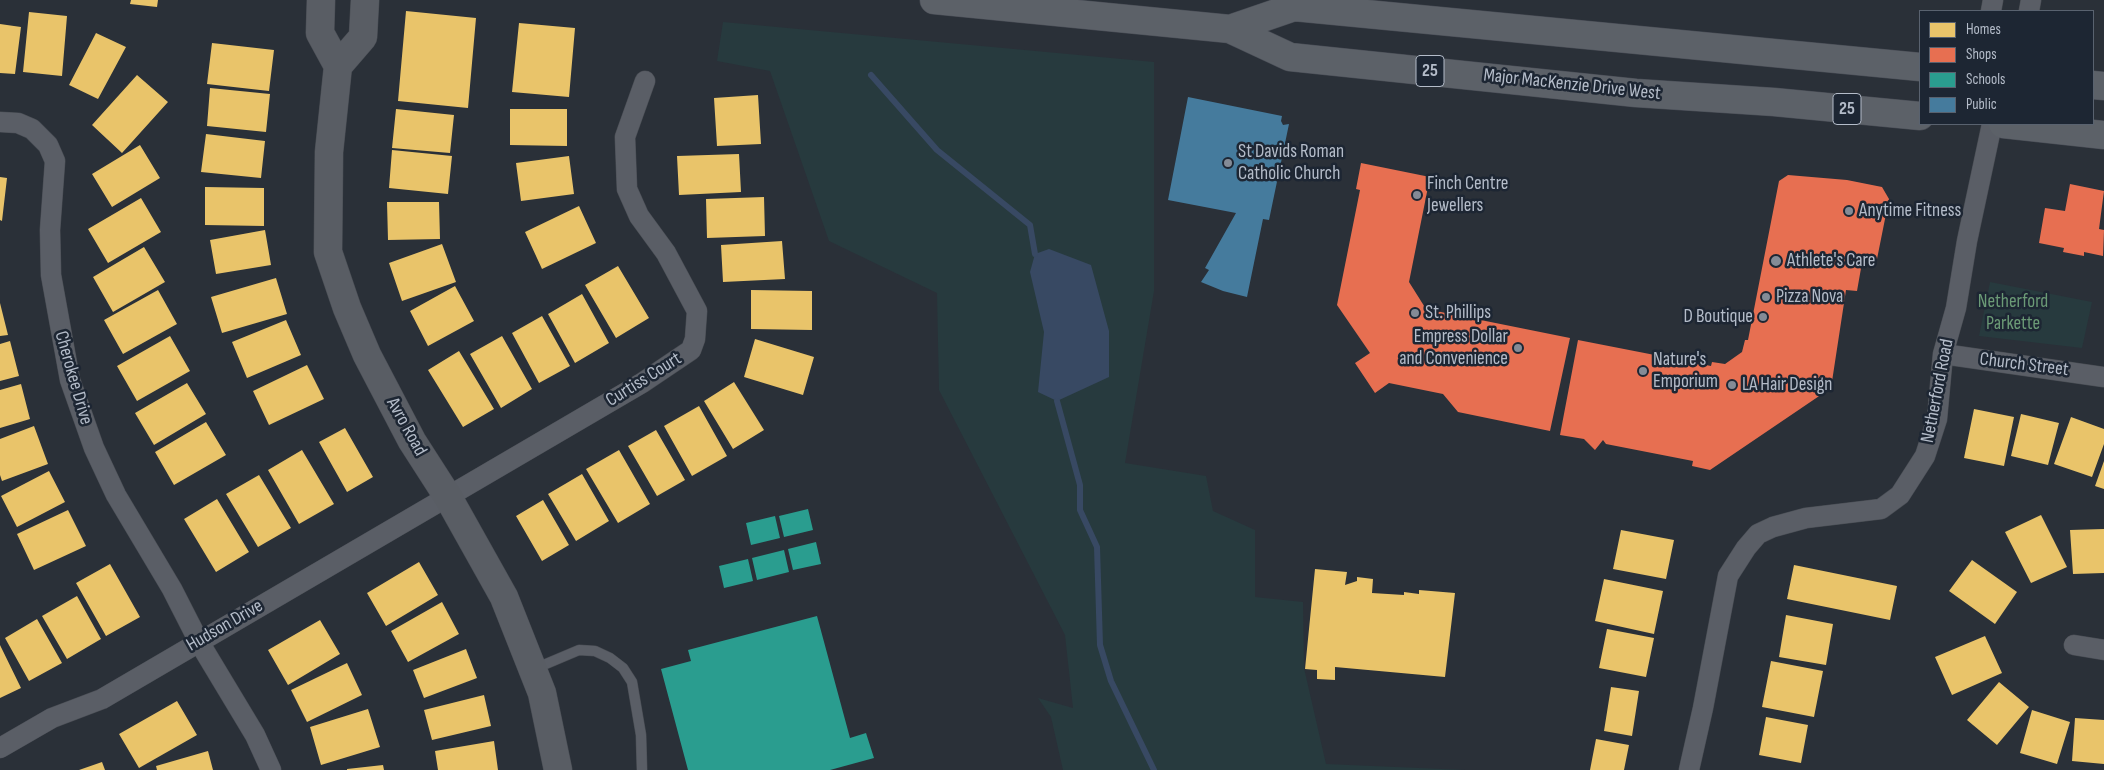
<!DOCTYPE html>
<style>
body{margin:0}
#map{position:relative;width:2104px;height:770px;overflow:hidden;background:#2a3038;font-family:"Sofia Sans Condensed",sans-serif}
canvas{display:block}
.legend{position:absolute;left:1919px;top:10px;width:175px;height:115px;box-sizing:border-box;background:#1d2633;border:1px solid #59626f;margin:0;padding:6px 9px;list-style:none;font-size:15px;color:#b4bcc9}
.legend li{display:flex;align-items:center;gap:10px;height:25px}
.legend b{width:25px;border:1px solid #59626f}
</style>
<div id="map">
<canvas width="2104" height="770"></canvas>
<ul class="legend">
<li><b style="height:14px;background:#e9c46a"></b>Homes</li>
<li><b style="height:14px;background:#e76f51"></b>Shops</li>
<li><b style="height:14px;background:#2a9d8f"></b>Schools</li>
<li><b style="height:14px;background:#457b9d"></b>Public</li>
</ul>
</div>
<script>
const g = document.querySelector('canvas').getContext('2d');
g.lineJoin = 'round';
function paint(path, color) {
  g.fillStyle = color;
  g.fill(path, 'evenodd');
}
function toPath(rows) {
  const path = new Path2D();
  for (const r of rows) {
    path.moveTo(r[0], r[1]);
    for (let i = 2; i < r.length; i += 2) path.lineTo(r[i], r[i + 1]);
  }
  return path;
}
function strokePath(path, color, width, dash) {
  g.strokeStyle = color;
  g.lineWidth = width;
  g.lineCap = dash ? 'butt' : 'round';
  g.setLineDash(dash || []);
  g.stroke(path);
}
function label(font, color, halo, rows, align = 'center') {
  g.font = font + ' "Sofia Sans Condensed",sans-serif';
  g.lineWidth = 5;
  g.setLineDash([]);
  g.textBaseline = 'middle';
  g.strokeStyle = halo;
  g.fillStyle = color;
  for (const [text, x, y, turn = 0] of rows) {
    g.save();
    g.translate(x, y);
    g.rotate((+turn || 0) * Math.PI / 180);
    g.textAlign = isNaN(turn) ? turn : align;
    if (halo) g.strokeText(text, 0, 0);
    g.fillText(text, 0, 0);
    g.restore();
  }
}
paint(toPath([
 [723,22,1154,62,1154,291,1125,463,1206,476,1213,511,1255,530,1255,597,1303,602,1304,668,1326,764,1465,770,1063,770,1051,717,1038,698,1073,708,1065,635,939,390,937,293,829,241,770,71,717,61],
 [1990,282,2092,302,2082,348,1979,336]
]), '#273a3e');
paint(toPath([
 [1049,249,1091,265,1109,331,1109,377,1057,401,1038,392,1044,332,1030,272,1035,254]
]), '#384963');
paint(toPath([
 [131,0,158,0,157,7,130,4],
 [406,11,476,18,468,108,398,101],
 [29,12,67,16,62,76,23,72],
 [519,23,575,28,569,97,512,92],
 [0,24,21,27,15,74,0,73],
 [96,33,126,47,98,99,69,85],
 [212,43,274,50,269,91,207,84],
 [137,75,168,102,122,153,92,125],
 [210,88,270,94,266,132,207,126],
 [758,95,761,144,717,146,714,98],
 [396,109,454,115,450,153,392,148],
 [510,109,567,109,567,146,510,145],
 [206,134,265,141,261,178,201,172],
 [140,145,160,178,112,207,92,174],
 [392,150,452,156,448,194,389,188],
 [739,154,741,192,679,195,677,156],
 [569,156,574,194,521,201,516,163],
 [0,177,7,178,2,221,0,220],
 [205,187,264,188,264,226,205,225],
 [764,197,765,236,707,238,706,199],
 [141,198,161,232,108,263,88,229],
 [387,202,439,202,440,239,388,240],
 [579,206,596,243,542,269,525,232],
 [265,230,271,265,216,274,210,240],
 [782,241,785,279,723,282,721,245],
 [442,244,456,282,402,301,389,263],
 [144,247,165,282,113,312,93,277],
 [618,266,649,318,616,338,585,285],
 [276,278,287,314,222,333,211,297],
 [455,286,474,321,428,346,410,311],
 [158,290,177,324,123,354,104,320],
 [751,290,812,291,812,330,751,329],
 [582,294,609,343,575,363,548,314],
 [0,303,8,335,0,336],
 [542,316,570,366,539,383,512,333],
 [286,320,301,355,247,378,232,342],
 [170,336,190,371,137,401,117,366],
 [502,336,532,389,501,408,470,354],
 [755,339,814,357,803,395,744,377],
 [10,341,19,376,0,381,0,344],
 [459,351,494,409,463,427,428,370],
 [307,365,324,399,269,425,253,391],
 [734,382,764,430,733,449,704,401],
 [187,383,206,414,154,445,135,413],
 [21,384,30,419,0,428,0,390],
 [699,406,727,456,692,476,664,426],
 [1974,409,2014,417,2004,466,1964,458],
 [2021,414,2059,423,2048,465,2011,456],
 [2071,417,2104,429,2104,444,2092,477,2054,464],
 [206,422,226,455,174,485,155,452],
 [34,426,48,464,2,481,0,475,0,439],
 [345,428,373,477,347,492,319,442],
 [656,430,685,480,657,496,628,446],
 [302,450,334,504,299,524,268,470],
 [619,450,650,504,618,523,586,469],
 [2104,461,2104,489,2095,486],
 [49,471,65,502,17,527,1,496],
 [582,474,609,521,576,541,548,494],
 [259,475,291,528,258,547,226,494],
 [217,499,249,552,216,572,184,519],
 [543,500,569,545,542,561,516,516],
 [68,510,86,546,34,570,17,534],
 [2041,515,2067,567,2031,583,2005,532],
 [2104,529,2104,573,2073,574,2070,530],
 [1621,530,1674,540,1666,579,1613,569],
 [1972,560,2017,592,1995,624,1949,591],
 [419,562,438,595,386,626,367,593],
 [110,564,140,617,106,636,76,583],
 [1794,565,1897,586,1890,620,1787,599],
 [1315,569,1347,572,1345,585,1357,581,1357,577,1373,579,1372,593,1404,595,1404,592,1419,594,1419,590,1455,593,1445,677,1335,667,1335,680,1317,679,1317,670,1305,669],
 [1604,579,1663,591,1654,634,1595,621],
 [77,596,101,639,67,659,42,616],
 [442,602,459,634,408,662,391,631],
 [1786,615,1833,624,1826,665,1779,657],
 [37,619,62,663,29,681,5,638],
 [320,620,340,654,288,685,268,650],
 [1607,629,1654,638,1646,677,1599,668],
 [1985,636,2002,673,1952,695,1935,657],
 [0,645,21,688,0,698],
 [466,649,477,678,424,698,413,670],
 [1771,661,1823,671,1814,717,1762,707],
 [347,663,362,695,307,722,291,690],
 [1999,682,2029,707,1997,745,1967,720],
 [1611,687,1639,691,1632,736,1604,731],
 [484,695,491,726,432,740,424,710],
 [177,701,197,735,139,768,119,734],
 [368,709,380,747,321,765,310,727],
 [2032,710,2070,722,2057,764,2020,753],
 [1766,717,1808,725,1801,763,1759,755],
 [2075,718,2104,720,2104,764,2072,761],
 [1596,739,1629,745,1624,770,1590,770],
 [494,741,498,770,438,770,435,751],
 [208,751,213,770,157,770,156,766],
 [102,762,105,770,79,770],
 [383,765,384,770,347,770,347,769]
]), '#e9c46a');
paint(toPath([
 [1361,163,1430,177,1409,282,1426,309,1570,338,1550,431,1458,412,1443,394,1389,383,1375,393,1355,363,1370,353,1337,305,1360,190,1356,189],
 [1788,175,1847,180,1882,187,1889,199,1877,259,1863,257,1857,291,1846,290,1831,388,1710,470,1692,466,1693,461,1606,444,1603,440,1595,450,1584,439,1560,435,1578,340,1711,366,1712,362,1725,364,1742,352,1745,340,1748,340,1779,181],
 [2070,184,2104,191,2099,229,2104,230,2103,256,2084,252,2084,256,2063,252,2064,248,2039,243,2045,208,2065,211]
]), '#e76f51');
paint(toPath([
 [808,509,813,530,784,537,779,516],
 [775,516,780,538,751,545,746,523],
 [816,542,821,564,793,570,788,549],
 [784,550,789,572,757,580,752,558],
 [748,559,753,581,724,588,719,566],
 [817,616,850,738,866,733,874,758,830,770,688,770,661,669,691,661,688,650]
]), '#2a9d8f');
paint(toPath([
 [1188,97,1282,116,1281,121,1283,125,1289,124,1269,220,1263,219,1247,297,1223,291,1201,282,1209,270,1205,268,1236,213,1168,200]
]), '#457b9d');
strokePath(toPath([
 [871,75,937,150,1030,225,1035,254],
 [1057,401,1080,485,1080,510,1097,547,1100,645,1111,681,1154,770]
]), '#384963', 6);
const lane = toPath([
 [534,669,579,650,595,651,610,658,623,668,632,682,641,735,642,770]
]);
const street = toPath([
 [1991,11,1993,0],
 [2029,11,2031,0],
 [0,122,18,123,32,129,48,145,55,161,50,230,51,275,70,380,94,448,116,495,172,589,199,642,255,735,271,770],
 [1943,354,2104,377],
 [2074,645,2104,650],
 [0,748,52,718,102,699,642,383,691,350,695,339,697,311,666,253,639,216,627,189,625,137,645,81],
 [1689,770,1703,708,1728,576,1746,548,1758,534,1773,527,1806,518,1881,509,1900,495,1925,456,1937,419,1943,354,1956,308,1967,241,1992,124]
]);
const secondary = toPath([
 [321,0,320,33,338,66],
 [365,0,363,37,338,66,329,152,328,252,347,308,367,355,412,441,448,497,504,597,542,693,558,770]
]);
const primary = toPath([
 [934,0,1230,29,1290,57,1636,93,1774,102,1920,116],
 [1230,29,1294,7,1920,67],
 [2093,85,2104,86],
 [2003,124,2104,135]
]);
strokePath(lane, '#484c53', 11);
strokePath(street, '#484c53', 21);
strokePath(secondary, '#484c53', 29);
strokePath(primary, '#484c55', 29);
strokePath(lane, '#5a5e66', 10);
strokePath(street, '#5a5e66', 20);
strokePath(secondary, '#595d64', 28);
strokePath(primary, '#5c6168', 28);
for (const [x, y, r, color] of [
 [1228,163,5,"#848b96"],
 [1417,195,5,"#848b96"],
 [1849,211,5,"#848b96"],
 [1776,261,6,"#848b96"],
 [1766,297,5,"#848b96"],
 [1415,313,5,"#848b96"],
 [1763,317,5,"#848b96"],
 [1518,348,5,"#848b96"],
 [1643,371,5,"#848b96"],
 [1732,385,5,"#848b96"]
]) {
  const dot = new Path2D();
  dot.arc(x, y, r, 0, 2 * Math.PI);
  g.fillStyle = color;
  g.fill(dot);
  strokePath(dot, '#1d2633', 2);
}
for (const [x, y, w] of [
 [1430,71,28],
 [1847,109,28]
]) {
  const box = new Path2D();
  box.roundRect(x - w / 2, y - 15.5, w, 31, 4);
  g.fillStyle = '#1d2633';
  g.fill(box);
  strokePath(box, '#b4bcc9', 1);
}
label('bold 18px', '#b4bcc9', null, [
 ["25",1430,71],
 ["25",1847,109]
]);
label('19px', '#b4bcc9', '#1d2633', [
 ["Major MacKenzie Drive West",1572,85,6],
 ["Church Street",2024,365,7],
 ["Cherokee Drive",73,378,74],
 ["Curtiss Court",644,380,-32],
 ["Netherford Road",1938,391,-79],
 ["Avro Road",406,427,61],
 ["Hudson Drive",225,626,-30]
]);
label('19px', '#b4bcc9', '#1d2633', [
 ["St Davids Roman",1238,152],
 ["Catholic Church",1238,174],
 ["Finch Centre",1427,184],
 ["Jewellers",1427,206],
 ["Anytime Fitness",1859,211],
 ["Athlete's Care",1787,261],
 ["Pizza Nova",1776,297],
 ["St. Phillips",1425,313],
 ["D Boutique",1753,317,"right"],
 ["Empress Dollar",1508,337,"right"],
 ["and Convenience",1508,359,"right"],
 ["Nature's",1653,360],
 ["Emporium",1653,382],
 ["LA Hair Design",1742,385]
], 'left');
label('19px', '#6b9a76', '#1d2633', [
 ["Netherford",2013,302],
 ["Parkette",2013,324]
]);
</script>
